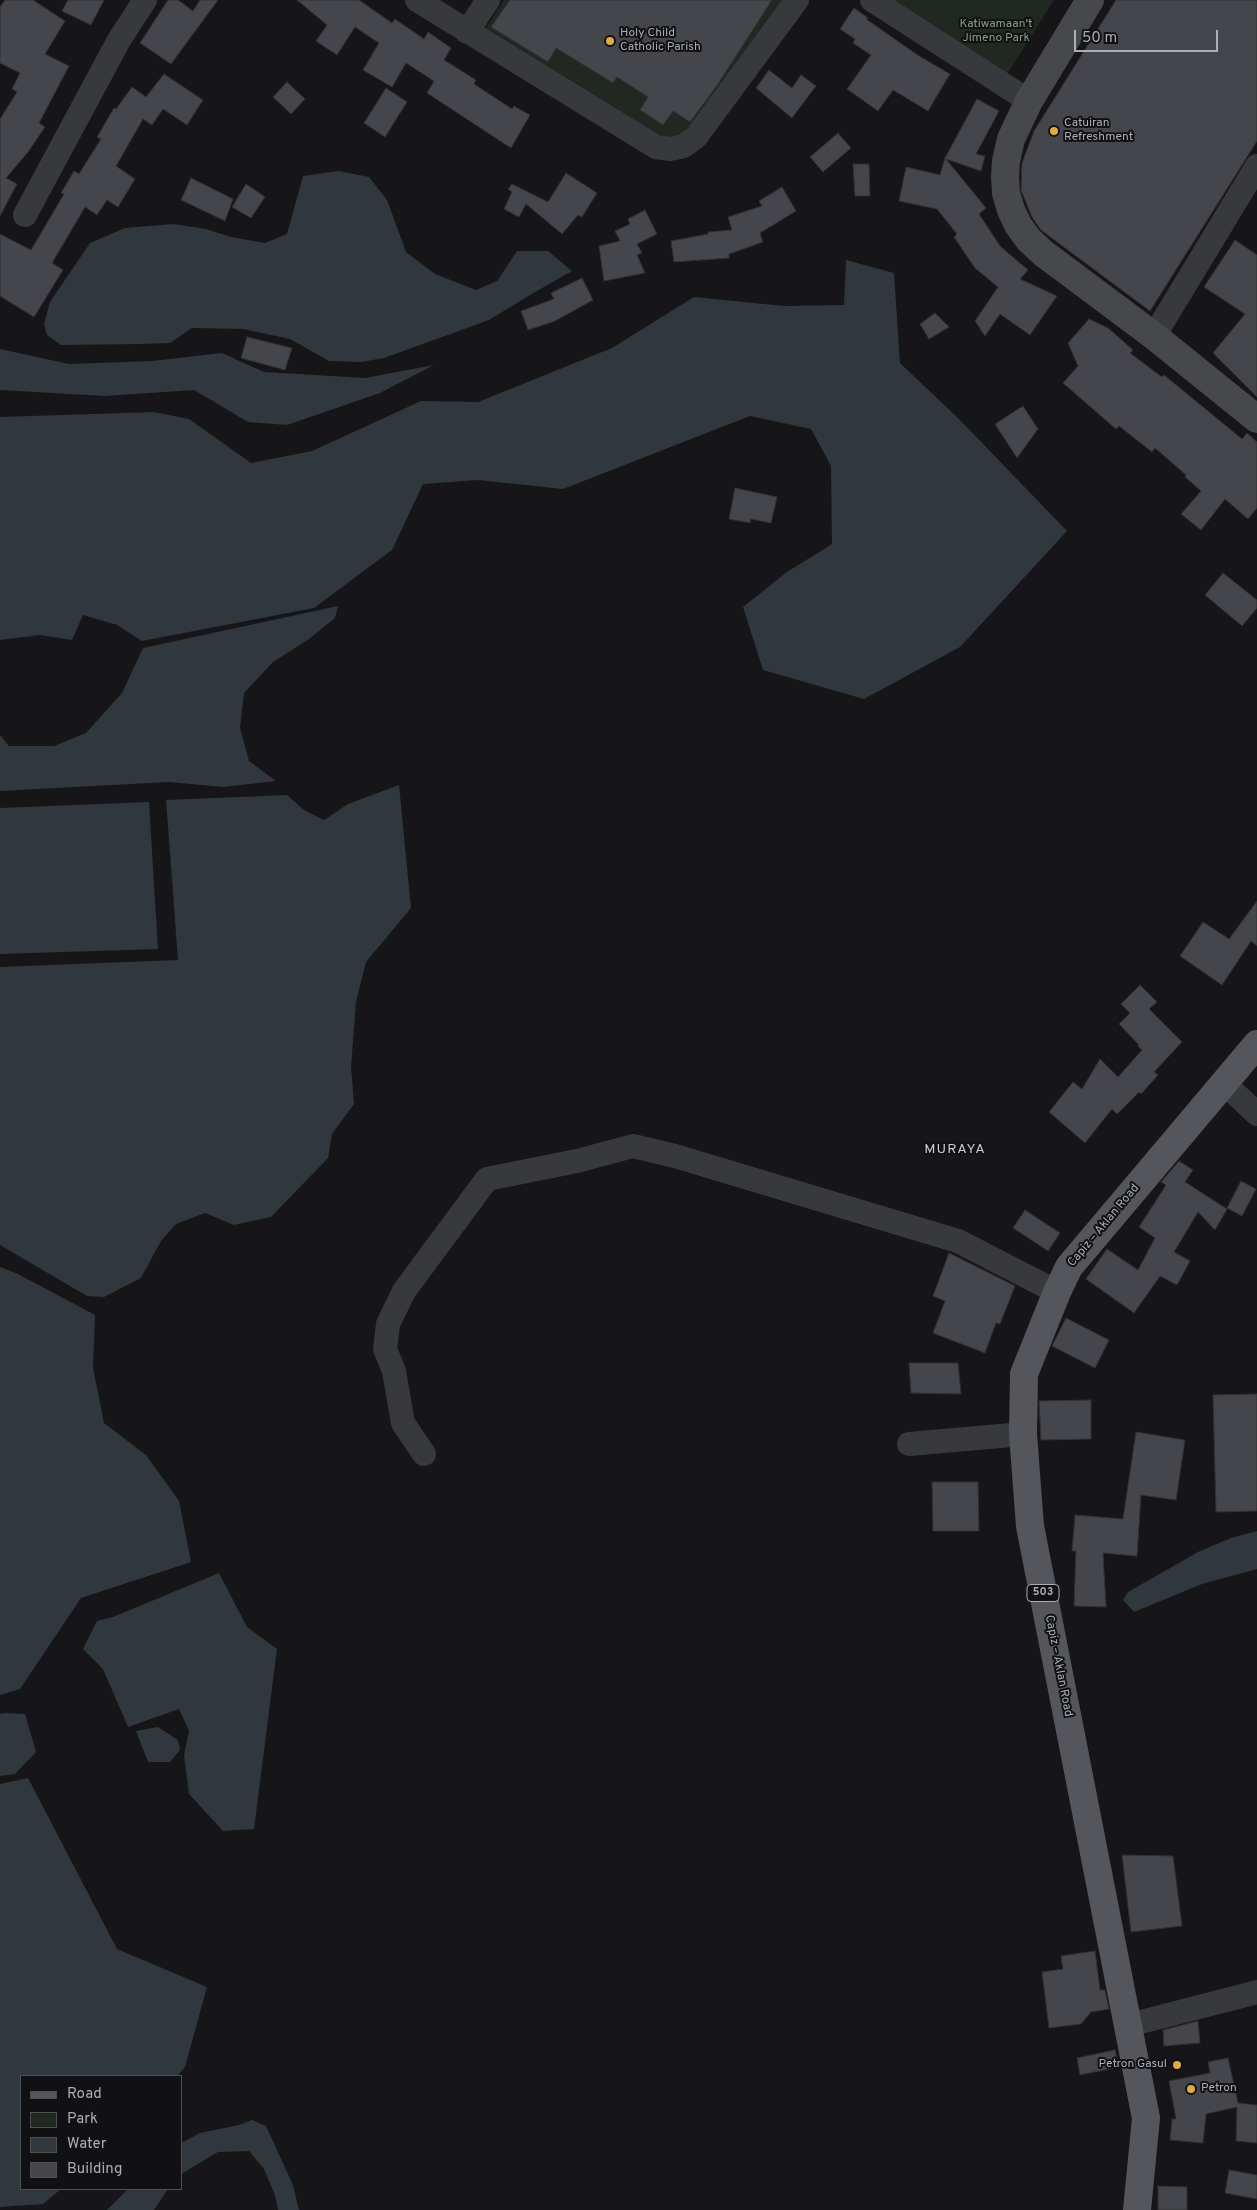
<!DOCTYPE html>
<meta charset="utf-8">
<style>
body{margin:0}
#map{position:relative;width:1257px;height:2210px;overflow:hidden;background:#161618;font-family:Overpass,sans-serif}
canvas{display:block}
.legend{position:absolute;left:20px;top:2075px;width:162px;height:115px;box-sizing:border-box;background:#111113;border:1px solid #4e5055;margin:0;padding:6px 9px;list-style:none;font-size:15px;color:#aaaeb7}
.legend li{display:flex;align-items:center;gap:10px;height:25px}
.legend b{width:25px;border:1px solid #4e5055}
.scale{position:absolute;left:1074px;top:30px;width:144px;height:22px;box-sizing:border-box;border:2px solid #aaaeb7;border-top:0;padding-left:6px;font-size:15px;line-height:18px;white-space:nowrap;color:#aaaeb7;-webkit-text-stroke:4px #111113;paint-order:stroke}
</style>
<div id="map">
<canvas width="1257" height="2210"></canvas>
<ul class="legend">
<li><b style="height:6px;background:#54565b"></b>Road</li>
<li><b style="height:14px;background:#212822"></b>Park</li>
<li><b style="height:14px;background:#30373d"></b>Water</li>
<li><b style="height:14px;background:#45464b"></b>Building</li>
</ul>
<div class="scale">50 m</div>
</div>
<script>
const g = document.querySelector('canvas').getContext('2d');
g.lineJoin = 'round';
function paint(path, color) {
  g.fillStyle = color;
  g.fill(path, 'evenodd');
}
function toPath(rows) {
  const path = new Path2D();
  for (const r of rows) {
    path.moveTo(r[0], r[1]);
    for (let i = 2; i < r.length; i += 2) path.lineTo(r[i], r[i + 1]);
  }
  return path;
}
function strokePath(path, color, width, dash) {
  g.strokeStyle = color;
  g.lineWidth = width;
  g.lineCap = dash ? 'butt' : 'round';
  g.setLineDash(dash || []);
  g.stroke(path);
}
function label(font, color, halo, rows, align = 'center') {
  g.font = font + ' Overpass,sans-serif';
  g.lineWidth = 4;
  g.setLineDash([]);
  g.textBaseline = 'middle';
  g.strokeStyle = halo;
  g.fillStyle = color;
  for (const [text, x, y, turn = 0] of rows) {
    g.save();
    g.translate(x, y);
    g.rotate((+turn || 0) * Math.PI / 180);
    g.textAlign = isNaN(turn) ? turn : align;
    if (halo) g.strokeText(text, 0, 0);
    g.fillText(text, 0, 0);
    g.restore();
  }
}
paint(toPath([
 [504,0,783,0,684,134,664,138,486,28],
 [884,0,1054,0,1006,76]
]), '#212822');
paint(toPath([
 [339,171,369,177,387,200,406,252,435,274,476,290,497,281,517,251,548,251,572,271,530,295,489,320,384,358,361,362,329,361,290,339,243,329,192,328,170,343,140,344,61,345,47,335,44,324,50,302,90,243,125,228,173,224,206,229,231,237,265,243,287,234,303,176],
 [846,260,894,273,900,363,959,419,1067,531,960,647,864,699,763,670,743,607,787,572,832,544,831,466,811,429,750,416,563,489,478,480,423,484,392,550,314,608,142,641,117,625,83,615,72,640,40,635,0,640,0,417,154,412,189,419,251,463,312,451,421,401,478,402,612,348,694,297,784,306,844,305],
 [0,349,69,364,152,361,222,353,264,372,365,378,434,365,380,393,287,425,248,422,194,390,105,396,0,390],
 [338,606,335,618,309,639,273,662,244,693,240,728,249,761,276,781,223,787,169,782,0,791,0,735,9,746,54,746,86,733,122,693,143,648],
 [399,785,411,908,366,962,356,1002,351,1067,354,1104,332,1134,328,1158,271,1217,234,1225,205,1213,176,1224,161,1241,141,1278,104,1297,87,1296,0,1245,0,967,178,960,166,800,287,795,304,810,324,820,348,804],
 [149,802,158,949,0,954,0,808],
 [0,1267,18,1274,95,1315,93,1368,104,1423,146,1455,179,1501,191,1562,81,1598,20,1689,0,1695],
 [1257,1531,1257,1569,1202,1584,1134,1612,1123,1600,1128,1592,1198,1552,1231,1538],
 [219,1573,247,1627,277,1649,254,1829,223,1831,189,1794,184,1755,189,1731,179,1709,128,1727,103,1669,83,1649,97,1621,113,1617],
 [5,1713,25,1714,36,1752,15,1774,0,1776,0,1714],
 [158,1727,178,1740,180,1750,170,1762,148,1762,136,1731],
 [28,1778,117,1949,207,1987,185,2067,177,2076,21,2076,21,2189,61,2189,43,2204,0,2207,0,1784],
 [252,2120,266,2126,293,2185,299,2210,278,2210,275,2195,264,2169,249,2151,218,2152,181,2174,181,2143,200,2133,239,2125],
 [128,2189,168,2189,154,2210,107,2210]
]), '#30373d');
const building = toPath([
 [5,0,33,0,65,21,45,54,69,66,39,123,45,127,28,152,6,178,17,184,0,216,0,119,17,92,12,89,20,73,0,63,0,7,5,0],
 [68,0,104,0,91,25,62,11,68,0],
 [168,0,178,0,193,11,200,0,218,0,171,64,140,43,168,0],
 [297,0,359,0,392,23,395,19,424,39,428,32,451,48,444,60,476,80,474,84,512,109,514,106,530,115,511,148,427,93,434,81,406,63,392,87,363,70,379,43,355,27,337,55,316,41,327,25,297,0],
 [510,0,772,0,718,84,690,122,673,111,663,125,640,110,648,97,617,77,613,83,556,48,548,62,491,27,510,0],
 [1116,0,1257,0,1257,141,1150,311,1041,230,1032,217,1021,190,1022,163,1034,131,1116,0],
 [854,8,868,18,866,19,919,56,950,74,928,111,893,90,878,111,847,89,871,55,853,43,855,39,840,29,854,8],
 [769,70,792,88,801,75,816,86,792,118,756,88,769,70],
 [164,74,203,100,187,125,163,109,152,125,143,119,116,166,135,179,118,207,107,200,97,215,85,207,52,263,63,270,34,317,0,296,0,234,31,250,64,194,61,193,74,171,79,174,101,139,97,137,114,108,116,109,132,87,146,97,164,74],
 [287,82,305,99,291,114,273,97,287,82],
 [386,88,407,102,385,137,364,123,386,88],
 [977,99,999,111,976,154,985,156,981,171,946,159,986,208,979,214,1000,246,1028,270,1020,279,1057,296,1030,335,1000,314,985,336,975,321,998,287,975,268,954,237,957,234,937,209,899,201,906,167,940,175,945,158,977,99],
 [838,133,851,148,823,172,810,157,838,133],
 [853,164,869,164,870,196,855,196,853,164],
 [566,173,597,193,582,217,578,215,562,234,526,204,519,217,504,209,512,192,508,189,512,184,548,202,566,173],
 [191,178,233,199,225,221,181,200,191,178],
 [246,184,265,197,251,218,232,207,246,184],
 [782,187,796,211,760,233,763,242,729,254,729,258,674,262,671,241,708,234,708,232,732,230,728,217,762,206,759,201,782,187],
 [645,210,657,234,637,244,642,253,637,255,645,273,604,281,599,246,620,241,615,231,630,224,628,219,645,210],
 [1235,240,1257,255,1257,397,1213,353,1245,314,1204,287,1235,240],
 [582,278,593,300,555,321,528,330,521,311,554,299,551,293,582,278],
 [935,313,949,327,929,339,920,324,935,313],
 [1089,319,1108,328,1133,350,1130,353,1162,377,1164,375,1242,439,1247,433,1257,442,1257,508,1248,519,1225,499,1201,530,1181,514,1201,491,1185,477,1186,475,1155,448,1152,452,1119,426,1116,429,1063,383,1078,366,1068,343,1089,319],
 [247,337,292,348,285,370,241,358,247,337],
 [1023,406,1038,429,1017,458,995,424,1023,406],
 [735,488,777,497,771,523,751,519,750,523,729,519,735,488],
 [1223,573,1257,600,1257,608,1242,626,1205,595,1223,573],
 [1257,901,1257,946,1251,941,1222,985,1180,956,1203,922,1229,939,1257,901],
 [1140,985,1157,1002,1149,1009,1182,1042,1154,1072,1158,1075,1141,1094,1139,1092,1117,1114,1112,1109,1085,1143,1049,1112,1073,1082,1082,1089,1100,1059,1118,1077,1142,1050,1138,1046,1139,1045,1119,1024,1130,1013,1121,1004,1140,985],
 [1179,1161,1193,1170,1185,1182,1227,1209,1215,1230,1198,1212,1174,1252,1190,1261,1177,1285,1160,1276,1134,1313,1086,1279,1107,1249,1138,1270,1155,1238,1139,1227,1166,1185,1161,1182,1179,1161],
 [1241,1181,1256,1189,1242,1216,1227,1208,1241,1181],
 [1025,1210,1060,1233,1048,1251,1013,1228,1025,1210],
 [949,1253,1015,1286,1000,1324,996,1323,985,1353,933,1333,945,1301,933,1296,949,1253],
 [1066,1318,1109,1340,1095,1368,1052,1346,1066,1318],
 [909,1363,958,1363,961,1394,911,1393,909,1363],
 [1257,1394,1257,1511,1216,1512,1213,1395,1257,1394],
 [1091,1400,1091,1439,1041,1440,1039,1401,1091,1400],
 [1136,1432,1185,1440,1176,1500,1141,1495,1137,1556,1103,1553,1106,1607,1074,1606,1076,1551,1072,1551,1075,1515,1123,1519,1136,1432],
 [932,1482,978,1482,979,1531,933,1531,932,1482],
 [1122,1855,1173,1856,1182,1926,1131,1932,1122,1855],
 [1095,1951,1100,1990,1105,1990,1109,2009,1091,2012,1081,2024,1049,2028,1042,1972,1063,1969,1061,1956,1095,1951],
 [1198,2021,1200,2043,1164,2046,1163,2030,1198,2021],
 [1115,2050,1119,2067,1080,2075,1077,2058,1115,2050],
 [1228,2058,1238,2103,1257,2105,1257,2143,1236,2141,1237,2107,1206,2114,1203,2143,1170,2140,1172,2119,1176,2119,1169,2081,1210,2073,1208,2062,1228,2058],
 [1229,2170,1257,2175,1257,2199,1225,2193,1229,2170],
 [1158,2186,1187,2187,1187,2210,1158,2210,1158,2186]
]);
paint(building, '#45464b');
strokePath(building, '#313134', 1);
strokePath(toPath([
 [417,0,656,147,670,149,684,146,696,137,797,0],
 [872,0,1029,101],
 [467,32,488,0],
 [25,215,119,40,145,0],
 [1154,336,1257,166],
 [1224,1083,1257,1114],
 [909,1444,1023,1434],
 [424,1454,403,1423,394,1371,385,1349,388,1324,404,1291,487,1179,577,1161,633,1146,675,1156,958,1241,1057,1292],
 [1129,2025,1257,1992]
]), '#38393d', 24);
strokePath(toPath([
 [1090,0,1029,101,1011,139,1006,161,1005,177,1006,193,1011,210,1018,225,1029,240,1043,253,1154,336,1257,419]
]), '#46484c', 28);
strokePath(toPath([
 [1137,2210,1146,2118,1030,1526,1023,1434,1024,1374,1057,1292,1069,1267,1257,1044]
]), '#54565b', 28);
for (const [x, y, r, color] of [
 [610,41,5,"#dfab47"],
 [1054,131,5,"#dfab47"],
 [1177,2065,5,"#dfab47"],
 [1191,2089,5,"#dfab47"]
]) {
  const dot = new Path2D();
  dot.arc(x, y, r, 0, 2 * Math.PI);
  g.fillStyle = color;
  g.fill(dot);
  strokePath(dot, '#111113', 2);
}
for (const [x, y, w] of [
 [1043,1593,32]
]) {
  const box = new Path2D();
  box.roundRect(x - w / 2, y - 8.5, w, 17, 4);
  g.fillStyle = '#111113';
  g.fill(box);
  strokePath(box, '#aaaeb7', 1);
}
label('bold 11px', '#aaaeb7', null, [
 ["503",1043,1593]
]);
label('12px', '#83a084', '#111113', [
 ["Katiwamaan't",996,25],
 ["Jimeno Park",996,39]
]);
label('12px', '#aaaeb7', '#111113', [
 ["Holy Child",620,34],
 ["Catholic Parish",620,48],
 ["Catuiran",1064,124],
 ["Refreshment",1064,138],
 ["Petron Gasul",1167,2065,"right"],
 ["Petron",1201,2089]
], 'left');
label('12px', '#aaaeb7', '#111113', [
 ["Capiz – Aklan Road",1104,1226,-50],
 ["Capiz – Aklan Road",1058,1666,79]
]);
g.letterSpacing = '1px';
label('14px', '#cacdd3', '#111113', [
 ["MURAYA",955,1150]
]);
g.letterSpacing = '0px';
</script>
